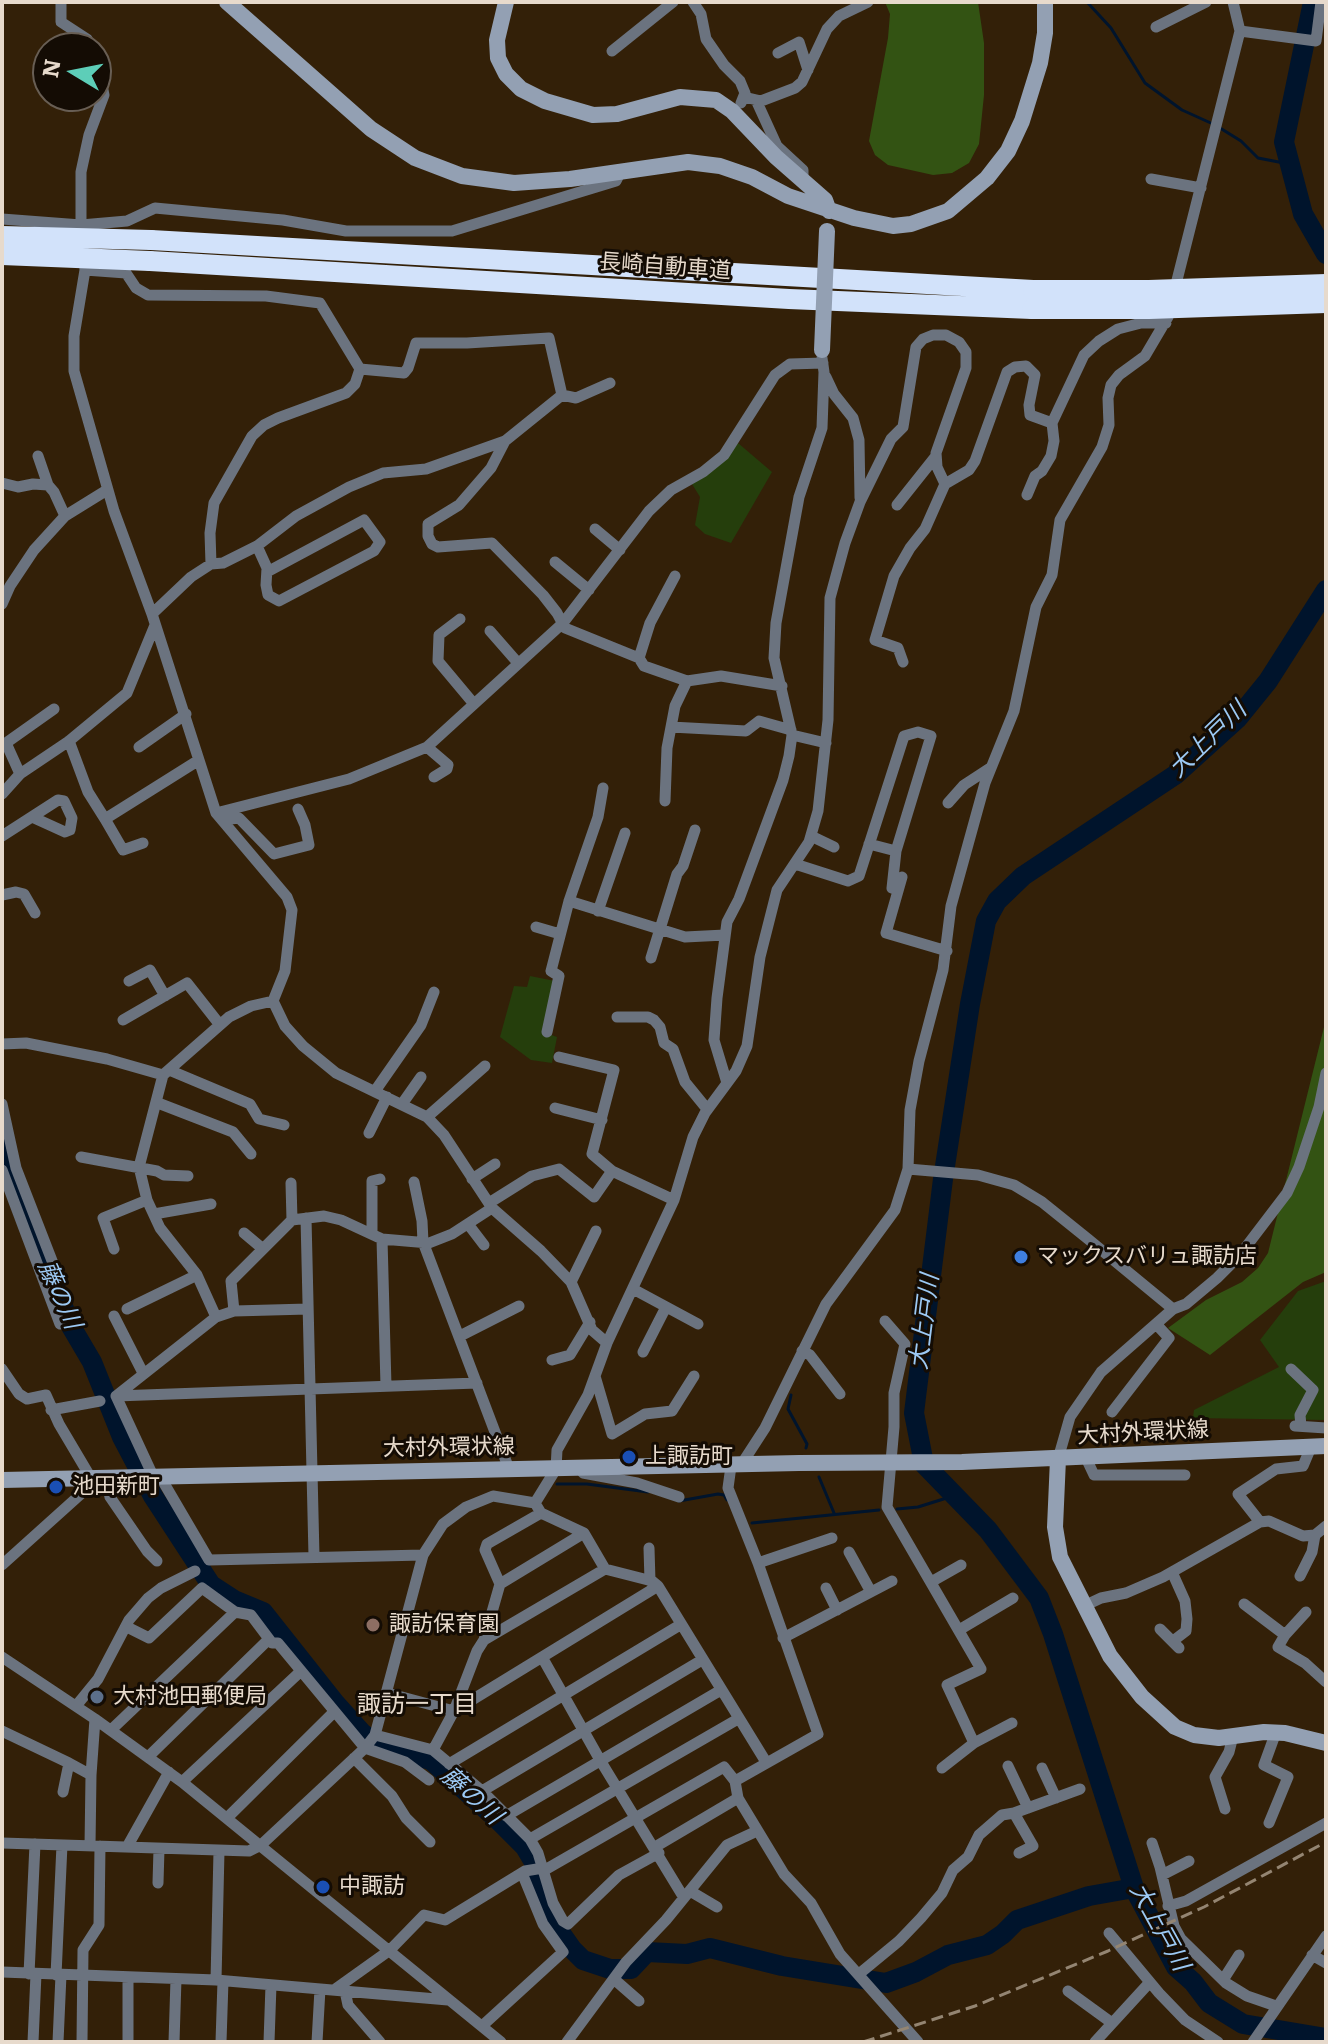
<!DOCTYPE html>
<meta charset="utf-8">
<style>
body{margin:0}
#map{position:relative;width:1328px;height:2044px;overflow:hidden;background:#332008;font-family:Literata,serif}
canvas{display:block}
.frame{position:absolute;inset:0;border:4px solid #e7dacc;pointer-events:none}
.north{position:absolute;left:32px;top:32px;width:80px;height:80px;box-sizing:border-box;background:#140c04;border:2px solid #685e54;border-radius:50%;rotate:280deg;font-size:22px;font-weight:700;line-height:32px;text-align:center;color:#e7dacc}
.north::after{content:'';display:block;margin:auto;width:28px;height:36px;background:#5dceb8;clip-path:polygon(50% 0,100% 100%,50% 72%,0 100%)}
</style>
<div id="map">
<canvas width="1328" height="2044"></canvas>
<div class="frame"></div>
<div class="north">N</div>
</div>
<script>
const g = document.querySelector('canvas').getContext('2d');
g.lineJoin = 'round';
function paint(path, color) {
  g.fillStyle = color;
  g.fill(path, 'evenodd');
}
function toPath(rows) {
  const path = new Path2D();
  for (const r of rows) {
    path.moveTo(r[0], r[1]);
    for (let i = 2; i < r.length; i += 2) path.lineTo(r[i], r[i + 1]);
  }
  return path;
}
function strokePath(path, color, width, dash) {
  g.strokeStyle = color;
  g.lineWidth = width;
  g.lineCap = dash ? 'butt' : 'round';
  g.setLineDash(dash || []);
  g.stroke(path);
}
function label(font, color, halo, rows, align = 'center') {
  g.font = font + ' Literata,"Noto Sans JP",serif';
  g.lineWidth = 6;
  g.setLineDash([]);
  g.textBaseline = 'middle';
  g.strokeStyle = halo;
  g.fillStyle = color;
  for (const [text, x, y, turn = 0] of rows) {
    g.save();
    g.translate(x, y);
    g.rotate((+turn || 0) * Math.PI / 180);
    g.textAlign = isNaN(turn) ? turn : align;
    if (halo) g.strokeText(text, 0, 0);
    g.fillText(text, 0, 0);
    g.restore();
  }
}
paint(toPath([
 [738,443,772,472,731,543,705,534,695,525,700,497,692,484],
 [530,976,555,981,543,1032,557,1037,552,1063,531,1060,500,1037,514,986,527,987],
 [1326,1281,1326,1420,1193,1418,1194,1410,1279,1367,1260,1340,1298,1291]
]), '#253e0c');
paint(toPath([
 [885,2,978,2,984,43,984,95,979,144,969,163,952,173,933,175,888,165,875,155,869,141,888,38,890,14],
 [1326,1019,1326,1272,1303,1282,1210,1355,1168,1328,1206,1300,1242,1282,1258,1268,1268,1253]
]), '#335313');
strokePath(toPath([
 [1087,2,1111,28,1145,83,1182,110,1213,124],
 [1220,128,1241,141,1258,158,1289,164],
 [791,1395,788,1409,807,1444,806,1448],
 [819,1477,834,1513],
 [557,1484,587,1484,648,1492],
 [679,1501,718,1494,724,1495,727,1500],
 [897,1509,918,1507,953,1496],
 [752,1523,879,1510]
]), '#00142c', 3);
strokePath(toPath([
 [1313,2,1284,142,1303,214,1326,254],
 [1326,590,1268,681,1238,718,1175,775,1023,876,997,901,986,921,970,1004,943,1179,914,1413,924,1464,988,1530,1039,1598,1053,1634,1134,1888,1176,1967,1193,1982,1209,2003,1243,2024,1326,2038],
 [2,1142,6,1164,23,1212,72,1328,92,1362,122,1437,153,1496,211,1585,234,1600,263,1612,335,1703,362,1733,382,1748,431,1760,497,1819,525,1847,535,1864,548,1915,572,1949,583,1960,610,1969,631,1969,647,1952,687,1954,710,1948,782,1966,886,1983,916,1972,948,1955,987,1945,1003,1934,1017,1920,1089,1896,1134,1888]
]), '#00142c', 20);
strokePath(toPath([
 [61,2,61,22,87,39,92,48],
 [693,2,701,14,706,39,724,65,740,81,745,93,741,103],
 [1156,27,1206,2],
 [1240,31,1316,41,1321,2],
 [612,51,673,2],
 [778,53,799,42,808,70],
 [96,55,104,95,89,135,81,172,81,225,85,270,74,336,74,371,114,511,152,614,216,813,287,897,292,910,285,971,273,1001,251,1006,229,1017,163,1075,139,1167,147,1200,160,1228,197,1275,216,1317],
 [744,97,761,101,795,88,802,82,827,29,839,16,868,2],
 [756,100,777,146,803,170,803,180],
 [1151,179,1201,188],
 [2,219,81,225,127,221,155,208,283,220,346,231,452,231,616,181,621,171],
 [85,270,126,273,136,288,148,295,266,296,320,303,360,369],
 [1174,292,1240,31,1233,2],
 [360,369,404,373,408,368,416,343,467,343,549,338,562,395],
 [826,377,834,394,853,418,859,440,860,498],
 [505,441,491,468,459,505,428,524,428,536,432,544,438,547,492,543,543,595,557,613,565,628,639,658,644,666,687,681,721,676,782,686],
 [38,456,48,485],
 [2,483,18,487,33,484,48,485,54,492,65,516],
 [1027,495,1035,476,1042,471,1051,456,1054,441,1052,423],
 [897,505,936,456],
 [595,529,620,550],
 [257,546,267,568,266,585,268,595,279,601,374,551,380,542,364,520,267,572],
 [555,562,589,590],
 [211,564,210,533,214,503,252,436,264,425,278,418,346,393,355,384,360,369],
 [2,604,10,586,34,550,65,516,107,490],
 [152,614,191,577,211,564,223,563,257,546,296,516,349,487,383,473,426,469,505,441,562,395,576,398,610,383],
 [460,619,439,635,438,661,474,704],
 [490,631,518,663],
 [639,658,650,623,675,576],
 [903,662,898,648,875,640,894,576,910,548,925,529,945,484],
 [671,727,746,731,759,721,791,730],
 [792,735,826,743],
 [69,741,88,792,105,819,199,760],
 [139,747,186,714],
 [427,747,448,765,447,769,434,777],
 [20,774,6,743,54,709],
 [2,794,20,774,69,741,127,693,155,625],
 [665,801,667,748,675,706,687,681],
 [948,803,964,785,990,768],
 [216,813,349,779,427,747,563,623,649,511,671,490,703,472,724,455,775,375,790,364,823,363],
 [105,819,123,850,143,843],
 [222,820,239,818,274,854,309,845,305,825,298,809],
 [2,836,58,800,64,801,72,818,70,830,65,832,32,817],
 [811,836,834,847],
 [869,844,896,851,892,888,898,890],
 [795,864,848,881,859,876,904,736,918,732,931,736,896,851],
 [902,877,886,933,947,951],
 [2,895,16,892,24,894,35,913],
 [569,901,685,937,725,935],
 [598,911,625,833],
 [536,927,560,934],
 [651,958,677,874,683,866,695,830],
 [129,981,150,970,165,996],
 [273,1001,285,1026,303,1046,336,1073,427,1117,444,1135,492,1208,541,1251,571,1282,592,1330,607,1343],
 [617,1017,648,1017,654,1020,660,1027,664,1043,673,1049,685,1082,707,1109],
 [123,1020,187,983,220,1025],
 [547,1032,559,976,551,971,569,901,598,817,603,788],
 [2,1044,26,1043,107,1059,163,1075],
 [559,1057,614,1070,592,1154,612,1171,674,1200],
 [169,1070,250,1104,259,1119,284,1125],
 [727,1083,714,1040,717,998,727,922,739,899,783,780,789,756,792,735,774,658,776,623,799,497,822,428,824,372,822,358],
 [375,1091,421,1025,434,992],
 [158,1103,233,1132,251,1154],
 [2,1104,16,1168,56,1271],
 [402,1104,421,1077],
 [555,1108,602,1120],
 [427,1117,485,1066],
 [369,1133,387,1097],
 [81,1157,157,1171,164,1175,188,1176],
 [908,1169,978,1175,1014,1185,1042,1202,1088,1239,1173,1309],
 [2,1170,60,1324],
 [472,1179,495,1164],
 [414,1182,422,1221,423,1242,509,1469],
 [291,1183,292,1220],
 [489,1203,532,1176,559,1169,594,1197,612,1171],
 [154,1214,211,1204],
 [306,1218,314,1556],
 [468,1224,484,1245],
 [244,1233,263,1249],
 [372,1234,372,1181,380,1179],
 [382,1239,386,1386],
 [114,1249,103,1218,147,1200],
 [571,1282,596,1231],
 [633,1289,698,1324],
 [127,1309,197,1275],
 [234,1311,231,1281,292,1220,324,1216,341,1220,382,1239,429,1243,452,1234,492,1208],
 [114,1316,143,1373],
 [885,1321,905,1344,894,1393,894,1427,887,1507,981,1669,947,1685,974,1743,942,1768],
 [460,1336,519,1306],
 [802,1351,810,1355,840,1394],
 [643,1352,666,1307],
 [552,1360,570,1355,590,1322],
 [2,1369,19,1394,27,1399,46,1395,59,1424,91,1478,82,1493,2,1565],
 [1291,1369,1313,1390,1300,1415,1301,1426],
 [595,1376,612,1434,645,1414,672,1411,694,1376],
 [116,1396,477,1383],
 [116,1396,216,1317,234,1311,308,1309],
 [116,1396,154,1478],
 [51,1410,100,1401],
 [1112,1412,1169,1338,1156,1324],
 [1295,1426,1326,1428],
 [1086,1458,1094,1475,1185,1475],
 [1058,1459,1070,1417,1101,1372,1173,1309,1186,1304,1217,1278,1239,1256,1287,1193,1299,1167,1319,1107,1326,1073],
 [741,1465,765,1428,826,1304,895,1210,908,1169,910,1110,919,1061,943,970,951,906,985,783,1014,711,1036,607,1052,575,1060,520,1102,447,1109,425,1108,398,1111,385,1119,375,1145,356,1168,317],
 [731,1466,728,1488,758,1563,818,1734,735,1781,738,1798,784,1874,811,1903,840,1954,918,2042],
 [583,1473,637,1483,679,1497],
 [106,1478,110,1497,147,1551,157,1561],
 [161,1478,209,1560,423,1555],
 [535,1503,556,1469,557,1450,588,1395,607,1343,674,1200,693,1137,705,1113,736,1071,747,1046,760,957,777,890,809,842,818,811,828,720,830,598,845,543,860,502,891,439,903,427,916,347,923,339,933,335,946,335,959,342,966,352,966,368,936,453,937,467,945,484,969,470,975,461,1007,372,1015,367,1026,366,1035,375,1029,405,1030,415,1052,423,1084,355,1099,341,1118,329,1141,323,1166,323],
 [535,1503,541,1513,584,1533,605,1569,652,1581,658,1586,766,1762],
 [1260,1522,1238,1494,1276,1469,1303,1466,1311,1447],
 [649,1548,650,1581],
 [849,1552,871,1592],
 [758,1563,832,1538],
 [1172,1572,1185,1601,1187,1619,1186,1631,1173,1641],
 [1300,1576,1312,1552,1315,1535],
 [931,1582,961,1565],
 [500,1584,485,1550,487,1544,541,1513],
 [826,1588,837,1610],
 [1244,1604,1285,1635,1278,1647,1305,1663,1326,1682],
 [1084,1606,1101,1598,1126,1593,1163,1577,1260,1522,1269,1521,1303,1536,1315,1535,1326,1526],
 [127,1627,149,1638,202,1588,235,1612,251,1615,272,1643,278,1643,365,1748,405,1762,429,1780],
 [1160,1629,1179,1648],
 [959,1630,1013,1598],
 [1285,1635,1306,1612],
 [783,1638,892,1581],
 [484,1640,605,1569],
 [2,1657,95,1719,182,1782,501,2042],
 [542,1657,600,1760,684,1898],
 [387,1693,454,1711,658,1586],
 [76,1706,98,1679,129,1620,148,1598,161,1588,195,1571],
 [111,1730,235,1612],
 [2,1731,69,1763],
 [375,1735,433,1750,482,1791,530,1839,538,1853,553,1903,563,1921,568,1924,619,1875,659,1853],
 [974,1743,1012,1723],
 [433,1750,454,1711,477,1651,484,1640,500,1584,584,1533],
 [148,1757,269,1639],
 [354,1758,392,1796,406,1818,430,1842],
 [449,1764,680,1625],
 [1008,1766,1028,1808],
 [1042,1768,1056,1798],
 [182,1782,301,1671],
 [482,1791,702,1660],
 [63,1792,69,1763,91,1775],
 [1225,1809,1215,1777,1229,1752,1233,1736],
 [1014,1813,1033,1846,1019,1853],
 [506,1816,721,1690],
 [227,1818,333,1713],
 [1269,1823,1288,1777,1264,1765,1276,1732],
 [530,1839,738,1719],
 [2,1843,249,1851,261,1845,365,1748,375,1735,423,1555,443,1524,466,1507,493,1496,535,1503],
 [1152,1843,1160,1867,1174,1926,1181,1939,1226,1983,1247,1996,1276,2006],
 [90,1846,91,1775,95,1719],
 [127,1847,169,1772],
 [655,1847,738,1798],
 [543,1871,724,1767,735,1781],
 [1162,1875,1189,1861],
 [158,1883,159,1849],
 [690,1891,717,1907],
 [1168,1906,1186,1901,1326,1823],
 [1109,1933,1159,1993,1185,2020,1218,2042],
 [1312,1955,1326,1963],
 [2,1972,216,1980,448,2000],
 [29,1974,35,1844],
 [859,1974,899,1941,921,1918,942,1893,953,1870,968,1857,979,1835,1002,1815,1014,1813,1080,1789],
 [56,1975,62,1845],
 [216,1980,219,1851],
 [615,1980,639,2001],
 [1223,1980,1239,1955],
 [334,1990,390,1950,424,1915,445,1920,525,1871,543,1868],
 [345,1991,348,2005,380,2042],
 [1068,1991,1112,2023],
 [482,2026,563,1952,543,1924,522,1873],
 [33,2042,36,1974],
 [58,2042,61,1975],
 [82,2042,83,1950,99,1925,100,1846],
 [128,2042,128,1977],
 [174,2042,176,1979],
 [221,2042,223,1981],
 [269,2042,271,1985],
 [317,2042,320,1989],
 [567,2042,626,1962,666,1920,727,1845,757,1831],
 [1095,2042,1150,1982],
 [1253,2042,1326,1936]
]), '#6b737f', 11);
strokePath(toPath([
 [227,2,371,129,415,158,462,176,514,183,570,179,688,162,720,166,752,177,788,196,854,218,893,226,911,224,948,211,987,178,1008,151,1022,121,1040,63,1045,33,1045,2],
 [506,2,497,40,498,58,506,74,521,89,545,101,593,115,617,114,680,97,716,100,732,111,776,157,825,200,829,211],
 [1058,1459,1055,1527,1060,1557,1110,1656,1142,1697,1175,1727,1194,1735,1219,1738,1264,1732,1285,1733,1326,1743],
 [2,1480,799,1463,962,1462,1326,1446]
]), '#93a0b3', 16);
strokePath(toPath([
 [151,240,1033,290],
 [150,261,789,299,1032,309]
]), '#d2e2fa', 20);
strokePath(toPath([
 [863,2042,975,2006,1108,1951,1204,1907,1326,1842]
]), '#948572', 3, [12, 6]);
strokePath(toPath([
 [822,350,827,231]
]), '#93a0b3', 16);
strokePath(toPath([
 [2,236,151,240],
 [2,255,150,261],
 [1033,290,1149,290,1326,284],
 [1032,309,1149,309,1326,303]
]), '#d2e2fa', 20);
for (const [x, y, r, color] of [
 [1021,1257,8,"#3f7fe0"],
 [629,1457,8,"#1a4fb4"],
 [56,1487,8,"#1a4fb4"],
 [373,1625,8,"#8d6e63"],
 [97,1697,8,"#5c6f8a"],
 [323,1887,8,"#1a4fb4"]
]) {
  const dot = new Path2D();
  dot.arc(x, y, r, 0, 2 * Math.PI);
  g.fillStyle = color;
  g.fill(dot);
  strokePath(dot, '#140c04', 3);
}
label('22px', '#e7dacc', '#140c04', [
 ["長崎自動車道",665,267,4],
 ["大村外環状線",1143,1433,-3],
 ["大村外環状線",449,1448,-1]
]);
label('22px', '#e7dacc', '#140c04', [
 ["マックスバリュ諏訪店",1037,1257],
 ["上諏訪町",645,1457],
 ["池田新町",72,1487],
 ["諏訪保育園",389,1625],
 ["大村池田郵便局",113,1697],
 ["中諏訪",339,1887]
], 'left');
label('italic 24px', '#9cc9f4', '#140c04', [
 ["大上戸川",1208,740,-44],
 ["藤の川",59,1295,66],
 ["大上戸川",925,1322,-83],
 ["藤の川",471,1796,42],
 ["大上戸川",1159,1927,61]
]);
label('24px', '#e7dacc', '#140c04', [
 ["諏訪一丁目",417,1705]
]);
</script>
